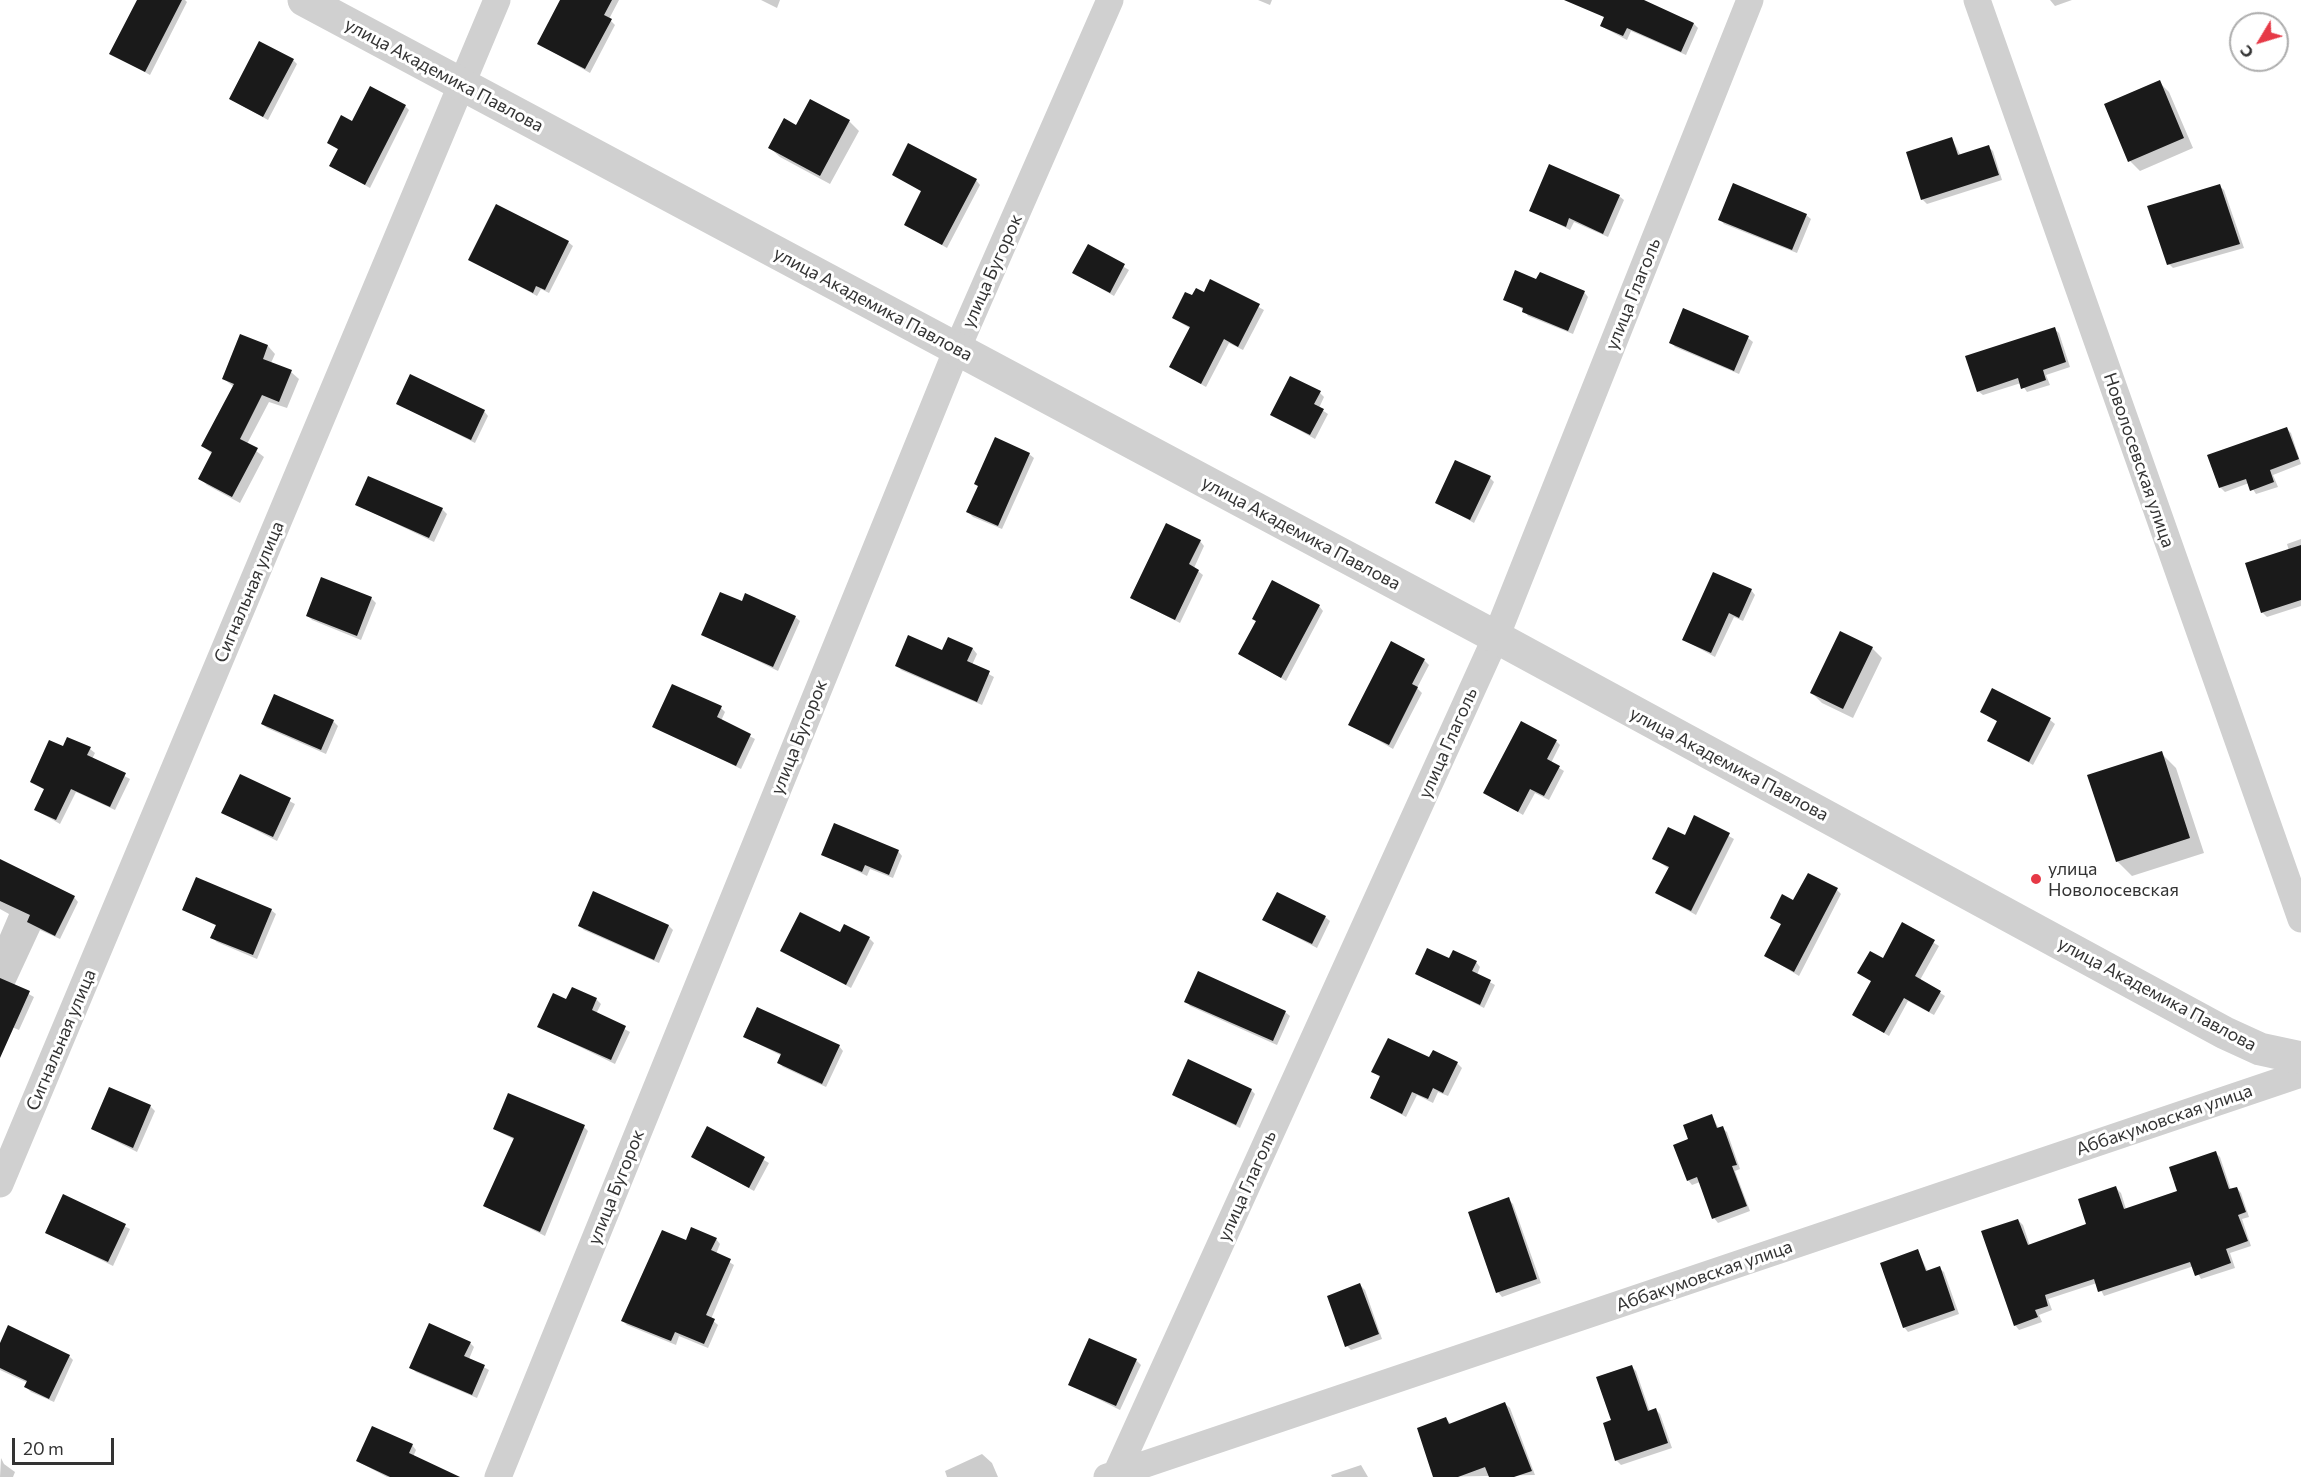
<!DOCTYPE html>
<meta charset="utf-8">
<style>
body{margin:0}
#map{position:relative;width:2301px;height:1477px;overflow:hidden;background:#fff;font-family:Commissioner,sans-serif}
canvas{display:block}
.north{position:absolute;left:2229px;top:12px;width:60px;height:60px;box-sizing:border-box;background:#fff;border:2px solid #adadad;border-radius:50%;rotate:232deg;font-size:16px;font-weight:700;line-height:24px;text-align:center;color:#333}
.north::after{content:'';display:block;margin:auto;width:21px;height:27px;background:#e63946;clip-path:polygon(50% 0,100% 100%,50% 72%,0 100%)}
.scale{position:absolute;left:12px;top:1438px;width:102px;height:27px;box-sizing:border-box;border:3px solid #333;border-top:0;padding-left:8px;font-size:18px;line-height:21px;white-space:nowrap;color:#333;-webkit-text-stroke:4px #fff;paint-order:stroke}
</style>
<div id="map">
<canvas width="2301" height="1477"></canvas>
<div class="north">С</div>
<div class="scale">20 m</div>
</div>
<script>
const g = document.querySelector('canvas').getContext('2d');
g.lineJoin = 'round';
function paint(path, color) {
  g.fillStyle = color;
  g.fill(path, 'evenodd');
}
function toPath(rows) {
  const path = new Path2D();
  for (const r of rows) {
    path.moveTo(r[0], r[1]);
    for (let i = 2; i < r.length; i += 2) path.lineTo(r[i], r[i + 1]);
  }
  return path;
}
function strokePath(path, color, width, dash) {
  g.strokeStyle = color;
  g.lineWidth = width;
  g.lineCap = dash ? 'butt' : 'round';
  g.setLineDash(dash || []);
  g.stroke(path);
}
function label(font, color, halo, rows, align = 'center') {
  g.font = font + ' Commissioner,sans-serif';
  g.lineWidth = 6;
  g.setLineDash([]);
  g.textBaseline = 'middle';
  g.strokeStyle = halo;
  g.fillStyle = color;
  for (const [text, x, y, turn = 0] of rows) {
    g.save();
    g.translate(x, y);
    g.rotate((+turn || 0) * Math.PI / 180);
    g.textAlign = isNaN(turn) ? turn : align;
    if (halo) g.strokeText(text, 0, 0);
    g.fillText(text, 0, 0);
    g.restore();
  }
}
paint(toPath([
 [138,0,185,0,187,2,150,75,111,53],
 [562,0,619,0,609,19,615,25,590,73,539,44],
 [761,0,780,0,777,8],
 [1258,0,1272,0,1270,5],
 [2050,0,2072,0,2055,6],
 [1694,24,1698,28,1686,55,1631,31,1627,40,1601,26],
 [293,60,297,64,268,120,230,99],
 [2159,82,2169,92,2193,148,2140,171,2130,161],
 [405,106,409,110,370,188,331,166,339,150,328,143],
 [849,121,859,131,830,184,780,157,770,148],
 [1952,139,1961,156,1988,147,1993,151,2002,180,1927,204,1922,199],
 [894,174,976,180,980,185,947,248,905,224,922,192],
 [2219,186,2224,190,2244,248,2173,268,2169,264],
 [1619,196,1624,200,1608,237,1574,222,1570,230,1531,210],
 [1806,215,1811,219,1797,253,1724,224,1720,219],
 [568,242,573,246,549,293,541,289,537,296,470,259],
 [1089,246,1129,270,1114,296,1074,273],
 [1211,281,1264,310,1243,350,1229,343,1206,387,1171,367,1191,329,1173,318,1192,297,1205,294],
 [1537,281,1584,292,1588,297,1573,334,1528,316,1524,310,1505,299],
 [2054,329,2059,333,2070,367,2046,375,2050,385,2027,392,2021,383,1983,395,1978,391],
 [241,336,268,346,275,354,271,363,291,372,299,379,287,408,269,402,247,444,264,457,240,503,207,485,200,478,212,454,203,446,234,387,224,379],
 [1748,338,1753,342,1739,374,1675,347,1671,342],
 [1320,393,1324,397,1319,408,1328,414,1315,439,1272,415],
 [398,404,484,411,488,416,475,443],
 [2286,428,2291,433,2301,464,2273,475,2278,487,2256,494,2249,483,2225,492,2220,487],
 [1029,454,1034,458,1002,529,973,517,968,512],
 [1490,478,1494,482,1474,523,1437,502],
 [357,505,442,509,447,514,434,542],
 [2301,539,2301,606,2267,617,2262,612,2289,551,2287,544],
 [1200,541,1204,546,1194,568,1203,575,1180,623,1132,598],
 [1751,590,1755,595,1743,621,1734,617,1715,657,1684,640],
 [371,598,376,603,361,640,312,620,308,616],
 [743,603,795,617,800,621,778,671,703,634],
 [1319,606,1323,611,1286,681,1240,653,1257,622,1254,619],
 [949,638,973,649,977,654,972,665,994,677,982,705,901,670,897,665,943,652],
 [1872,648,1882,658,1853,718,1822,703,1812,693],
 [1424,660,1429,665,1417,688,1422,693,1393,749,1350,724],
 [721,708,725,712,721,721,755,739,741,769,654,726],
 [1982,711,2050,720,2055,724,2033,765,1989,740,1998,722],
 [333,721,338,726,326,754,267,728,262,724],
 [1556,741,1560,745,1551,763,1564,771,1549,800,1535,793,1523,815,1485,792],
 [64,748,90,749,95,753,92,759,130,779,115,810,76,792,60,824,36,810,45,790,31,781],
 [2161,753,2176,768,2204,853,2132,876,2117,861],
 [241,776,295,804,277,841,223,813],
 [1695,817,1734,839,1696,915,1657,893,1669,869,1654,858,1685,837],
 [898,851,902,856,893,878,870,869,867,876,823,854],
 [0,866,74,897,78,902,60,939,40,930,14,986,34,997,19,1030,0,1022,0,935,9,914,0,909],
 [1837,890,1841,894,1799,976,1766,956,1782,925,1772,918,1794,902],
 [184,910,271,910,276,914,257,959,217,942,212,937,217,926],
 [1325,917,1330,921,1317,948,1264,920],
 [1903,924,1939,946,1920,980,1945,996,1934,1015,1908,1001,1889,1036,1854,1015,1872,982,1859,973,1883,960],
 [580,926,669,926,673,930,659,963,584,930],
 [841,934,869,938,874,943,851,988,782,951],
 [1450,960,1476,962,1480,967,1477,975,1495,985,1484,1008,1417,974],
 [596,999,601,1004,596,1014,630,1032,615,1064,539,1027,567,1001],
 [1186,1001,1285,1012,1290,1016,1277,1045,1190,1006],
 [745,1037,839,1046,843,1051,826,1087,783,1067,779,1063,782,1056],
 [1429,1059,1457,1063,1462,1068,1448,1096,1438,1092,1433,1103,1417,1095,1406,1117,1372,1098,1381,1078,1373,1072],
 [109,1089,150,1106,155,1111,137,1152,92,1129],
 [1251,1090,1255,1094,1240,1128,1174,1095],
 [1712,1116,1719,1129,1722,1128,1727,1132,1740,1169,1735,1171,1750,1211,1718,1223,1714,1218,1700,1182,1692,1185,1688,1180,1690,1140],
 [584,1127,588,1131,545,1236,484,1205,515,1140,494,1129],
 [708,1128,769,1163,754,1191,693,1157],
 [2215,1153,2220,1157,2231,1190,2237,1188,2241,1193,2249,1217,2242,1219,2251,1246,2230,1253,2235,1268,2201,1279,2194,1266,2104,1296,2097,1283,2048,1299,2052,1310,2039,1315,2042,1322,2019,1330,2015,1325,2018,1220,2023,1225,2030,1246,2088,1225,2116,1188,2121,1193,2126,1209,2179,1192],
 [64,1196,130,1229,113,1266,46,1232],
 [1508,1199,1513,1204,1541,1283,1502,1297,1498,1292],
 [716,1239,720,1244,716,1254,734,1265,711,1319,718,1325,708,1348,679,1336,676,1345,627,1325,622,1320,686,1242],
 [1918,1251,1928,1272,1939,1268,1944,1272,1959,1314,1908,1332,1904,1327],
 [1360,1285,1365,1290,1382,1339,1351,1350,1347,1346],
 [470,1343,474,1347,469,1359,489,1370,477,1398,416,1372,411,1367],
 [0,1346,69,1356,73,1360,54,1402,31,1392,26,1387,28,1383,0,1370],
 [1136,1360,1141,1365,1120,1410,1070,1385],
 [1632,1367,1636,1371,1650,1412,1656,1410,1660,1414,1672,1448,1621,1465,1617,1461,1605,1424,1613,1421],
 [1505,1404,1510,1408,1535,1475,1435,1477,1446,1419,1451,1424],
 [412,1445,416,1450,413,1457,434,1477,387,1477,357,1461],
 [982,1454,992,1463,998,1477,947,1477,945,1471],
 [1,1458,4,1464,15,1472,13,1477,0,1477],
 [1361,1465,1368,1477,1332,1477,1331,1475]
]), '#0003');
paint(toPath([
 [137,0,182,0,145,72,109,54],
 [560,0,612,0,604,15,612,19,585,69,537,44],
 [1564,0,1644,0,1694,23,1681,52,1627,28,1623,36,1600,26,1604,17],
 [259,41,294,59,263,117,229,99],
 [2160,80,2184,138,2128,162,2104,104],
 [370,86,406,105,365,185,329,166,338,149,327,143,341,115,352,121],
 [810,99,850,120,820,176,768,148,784,118,796,125],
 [1952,137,1958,155,1989,145,1999,175,1921,200,1906,152],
 [908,143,977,179,942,245,904,225,921,191,892,175],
 [1549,164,1620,195,1603,234,1569,218,1566,227,1529,211],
 [1733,183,1807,214,1792,250,1718,220],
 [2220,184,2240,244,2167,265,2147,206],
 [496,204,569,241,545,290,536,286,533,293,468,260],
 [1088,244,1125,264,1110,293,1072,273],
 [1515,270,1536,279,1540,272,1585,291,1568,331,1522,312,1523,308,1503,300],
 [1210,279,1260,304,1238,347,1224,339,1201,384,1169,367,1190,327,1172,318,1185,292,1192,295,1196,288,1204,292],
 [1683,308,1749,336,1734,371,1669,343],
 [2055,327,2066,362,2043,370,2046,380,2021,389,2018,378,1977,392,1965,356],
 [240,334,268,345,263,359,292,370,279,402,262,395,240,439,258,448,232,497,198,479,212,452,201,446,234,384,222,379],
 [410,374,485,410,471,440,396,404],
 [1290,376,1321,391,1314,404,1324,409,1310,435,1270,415],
 [2287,427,2299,459,2270,470,2274,482,2250,491,2246,479,2219,488,2207,455],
 [995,437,1030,453,998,526,966,512,978,486,974,484],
 [1455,460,1491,476,1470,520,1435,503],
 [368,476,443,508,429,538,355,505],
 [1166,523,1201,540,1189,564,1199,570,1175,620,1130,598],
 [2301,545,2301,600,2261,613,2245,563],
 [1713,572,1752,589,1739,618,1729,613,1711,653,1682,640],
 [321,577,372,597,357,636,306,616],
 [1272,580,1320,605,1281,678,1238,654,1256,621,1252,619],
 [720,592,742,601,745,593,796,616,773,667,701,635],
 [1840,631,1873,647,1843,709,1810,693],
 [908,635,942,650,948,637,973,648,967,661,990,671,977,702,895,666],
 [1391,641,1425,659,1412,684,1418,687,1389,745,1348,725],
 [672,684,722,706,717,717,751,734,736,766,652,727],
 [1992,688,2051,718,2029,762,1987,741,1997,721,1980,712],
 [274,694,334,720,321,750,261,724],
 [1521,721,1557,740,1547,759,1560,766,1544,796,1530,789,1518,812,1483,793],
 [67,737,91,747,87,755,126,773,110,807,71,789,56,820,34,810,44,789,30,782,49,740,63,746],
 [2162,751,2190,838,2116,862,2087,775],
 [240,774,291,798,273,837,221,813],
 [1694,815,1730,833,1691,911,1655,893,1669,867,1652,859,1668,827,1685,835],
 [834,823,899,850,889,875,865,865,862,872,821,855],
 [0,859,75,896,55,936,27,922,30,915,0,901],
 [1808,873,1838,888,1794,972,1764,956,1781,924,1770,918,1782,894,1793,900],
 [196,877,272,909,253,955,210,938,216,925,182,910],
 [593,891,669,925,654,960,578,926],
 [1277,892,1326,916,1312,944,1262,920],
 [800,912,840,932,844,924,870,937,846,985,780,951],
 [1902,922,1935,940,1915,976,1941,991,1929,1012,1904,998,1884,1033,1852,1015,1871,981,1857,973,1870,951,1883,958],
 [1427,948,1449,958,1453,950,1477,961,1472,971,1491,980,1480,1005,1415,974],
 [1198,971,1286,1011,1273,1041,1184,1002],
 [0,978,30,991,0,1058],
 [572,987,597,998,592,1010,626,1026,611,1060,537,1027,553,993,566,999],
 [757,1007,840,1045,822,1084,777,1063,781,1054,743,1037],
 [1388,1038,1429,1057,1433,1050,1458,1062,1443,1093,1433,1088,1428,1099,1412,1092,1402,1114,1370,1098,1380,1076,1371,1072],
 [1188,1059,1252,1089,1236,1125,1172,1095],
 [109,1087,151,1105,133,1148,91,1129],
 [508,1093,585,1125,540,1232,483,1206,514,1138,493,1129],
 [1712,1114,1717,1128,1723,1126,1737,1165,1732,1166,1747,1206,1712,1219,1697,1177,1687,1181,1673,1145,1688,1139,1683,1125],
 [707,1126,765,1157,749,1188,691,1157],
 [2216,1151,2229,1189,2237,1187,2246,1212,2238,1215,2248,1241,2226,1249,2231,1263,2195,1276,2190,1262,2098,1292,2094,1279,2045,1295,2048,1306,2035,1310,2038,1317,2014,1326,1981,1231,2018,1219,2028,1245,2086,1224,2078,1199,2116,1186,2124,1209,2177,1191,2169,1167],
 [63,1194,126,1224,108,1262,45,1233],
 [1509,1197,1537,1279,1496,1293,1468,1212],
 [691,1227,717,1238,711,1250,731,1259,706,1315,715,1319,704,1344,675,1332,671,1341,621,1321,662,1230,686,1240],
 [1918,1249,1926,1271,1940,1266,1955,1310,1903,1328,1880,1263],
 [1360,1283,1379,1334,1345,1347,1327,1296],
 [429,1323,471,1342,464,1356,485,1365,472,1395,409,1368],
 [8,1325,70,1355,49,1399,24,1387,27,1381,0,1368,0,1343],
 [1089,1338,1137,1359,1116,1406,1068,1385],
 [1632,1365,1648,1411,1656,1408,1668,1443,1615,1461,1603,1423,1611,1420,1596,1377],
 [1505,1402,1532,1471,1514,1477,1489,1477,1485,1467,1458,1477,1433,1477,1417,1428,1446,1417,1449,1424],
 [372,1426,413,1444,409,1453,460,1477,390,1477,356,1461]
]), '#1a1a1a');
strokePath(toPath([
 [1977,0,2301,919],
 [0,1184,497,0],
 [1116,1474,1496,637,1750,0],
 [498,1477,957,349,1110,0],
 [1107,1477,2301,1074]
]), '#d0d0d0', 27);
strokePath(toPath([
 [304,0,1496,637,2225,1033,2260,1049,2301,1058]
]), '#d0d0d0', 33);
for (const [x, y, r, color] of [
 [2036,879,6,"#e63946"]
]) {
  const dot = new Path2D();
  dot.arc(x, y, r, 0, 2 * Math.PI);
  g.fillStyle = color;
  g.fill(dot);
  strokePath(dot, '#fff', 2);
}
label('18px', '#333', '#fff', [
 ["улица Академика Павлова",444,75,28],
 ["улица Бугорок",992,271,-66],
 ["улица Глаголь",1633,294,-68],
 ["улица Академика Павлова",873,304,28],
 ["Новолосевская улица",2139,460,71],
 ["улица Академика Павлова",1301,533,28],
 ["Сигнальная улица",249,592,-67],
 ["улица Бугорок",799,737,-68],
 ["улица Глаголь",1448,743,-66],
 ["улица Академика Павлова",1729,764,28],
 ["улица Академика Павлова",2157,994,28],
 ["Сигнальная улица",61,1040,-67],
 ["Аббакумовская улица",2164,1120,-19],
 ["улица Глаголь",1247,1186,-66],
 ["улица Бугорок",616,1187,-68],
 ["Аббакумовская улица",1704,1276,-19]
]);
label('18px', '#333', '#fff', [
 ["улица",2048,869],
 ["Новолосевская",2048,890]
], 'left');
</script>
